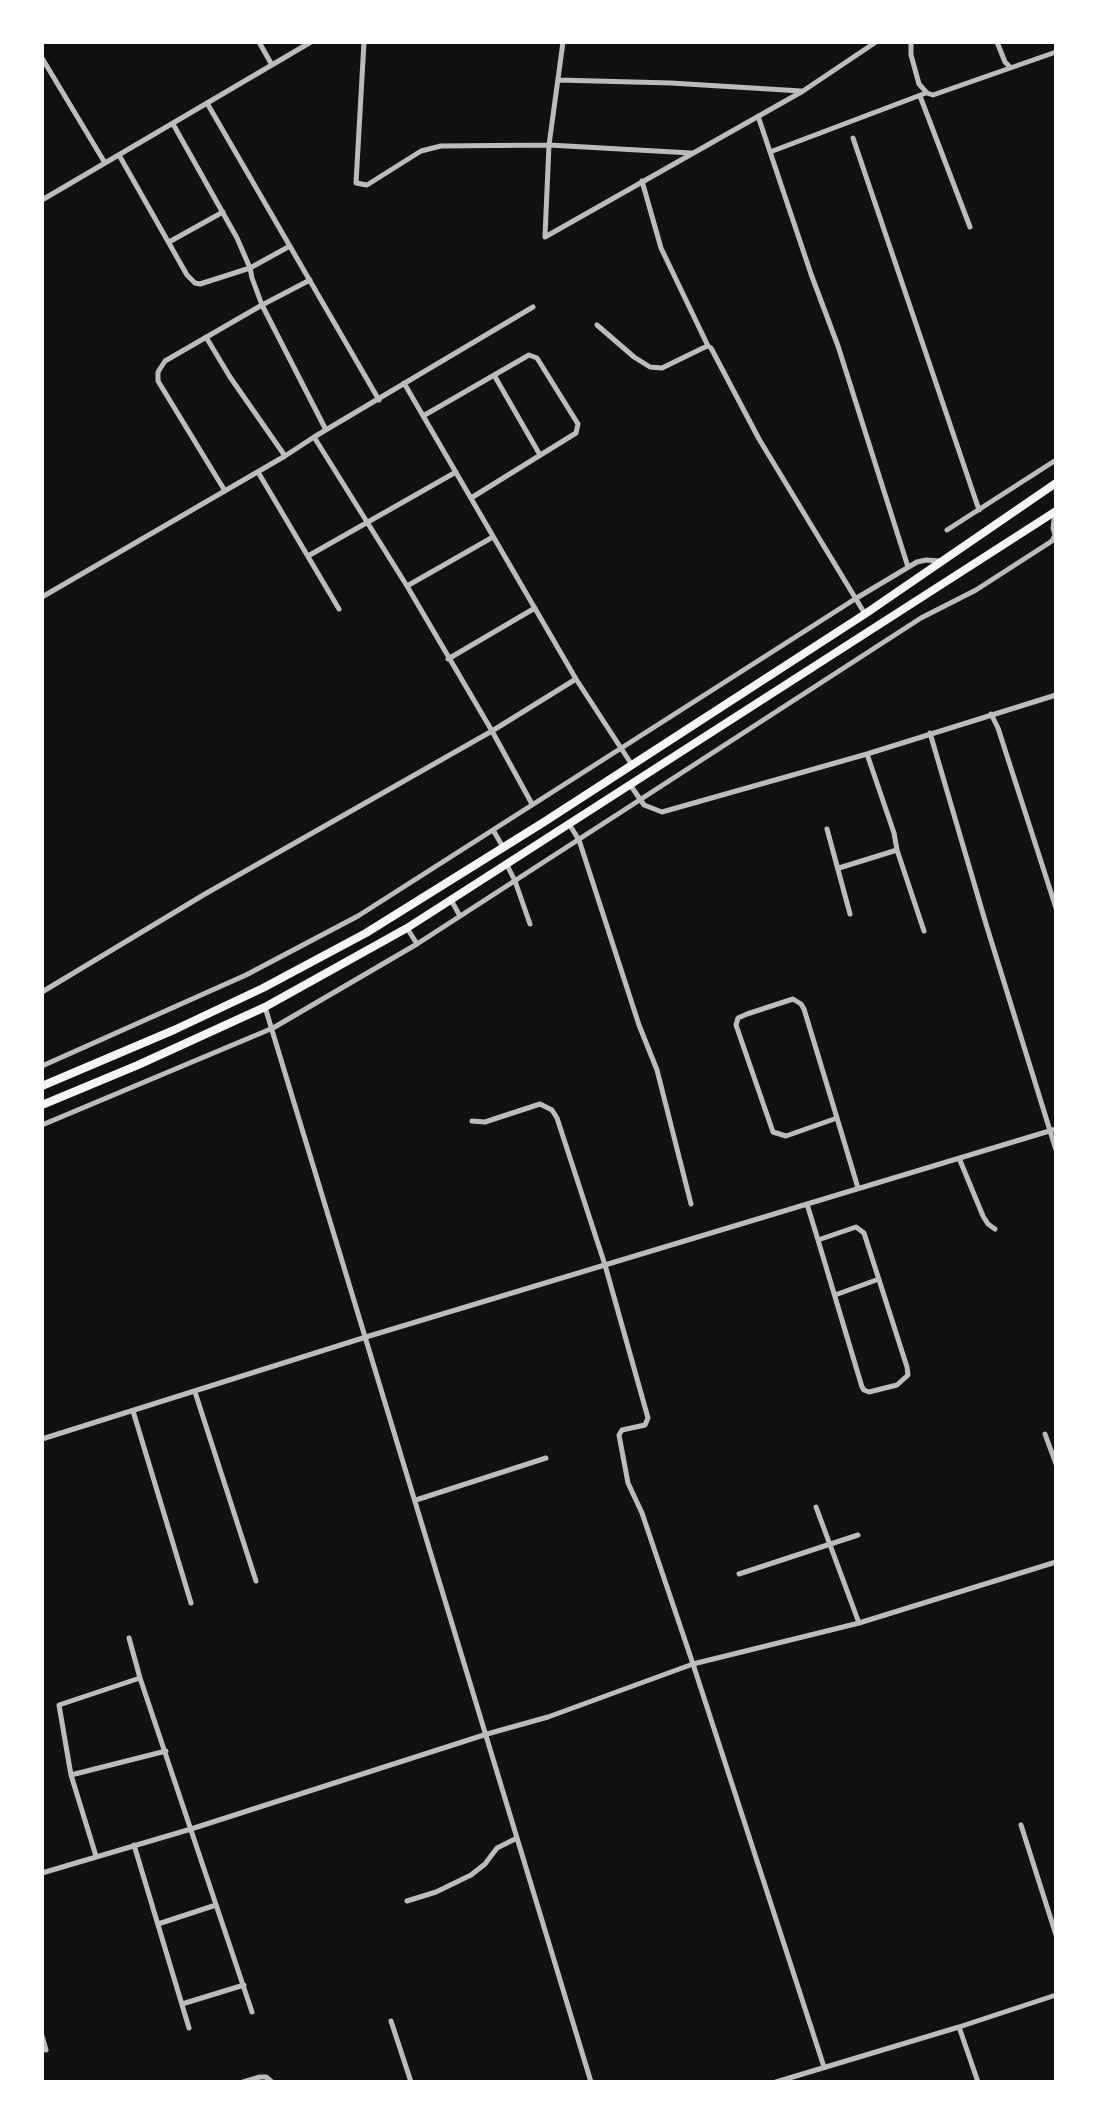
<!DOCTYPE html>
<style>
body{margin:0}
#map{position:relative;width:1098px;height:2124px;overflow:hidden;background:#111;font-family:"Libre Baskerville",serif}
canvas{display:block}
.frame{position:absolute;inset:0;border:44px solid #fff;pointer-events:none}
</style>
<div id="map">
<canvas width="1098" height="2124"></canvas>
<div class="frame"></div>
</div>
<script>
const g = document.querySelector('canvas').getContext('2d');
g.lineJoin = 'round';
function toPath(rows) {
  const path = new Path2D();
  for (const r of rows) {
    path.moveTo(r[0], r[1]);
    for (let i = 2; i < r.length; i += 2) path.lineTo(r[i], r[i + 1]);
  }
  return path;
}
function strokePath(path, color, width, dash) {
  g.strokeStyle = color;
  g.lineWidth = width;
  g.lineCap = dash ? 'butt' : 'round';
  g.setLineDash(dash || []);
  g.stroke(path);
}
strokePath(toPath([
 [259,42,272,65],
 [364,42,356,183,367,185,421,151,441,146,549,145,691,153],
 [911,42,911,55,919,84,927,93,933,95,1056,52],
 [997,42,1005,62,1010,67],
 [42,58,105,163],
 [558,80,671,83,801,91],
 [920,96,970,227],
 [207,103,379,400],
 [758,116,811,274,838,346,908,567],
 [173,124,237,238,250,268,252,278,262,305,326,430],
 [853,138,979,510],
 [770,152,926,93],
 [119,155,187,275,195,283,200,284,250,268,290,246],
 [642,181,661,248,708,346],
 [42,200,311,42],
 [545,236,549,145,563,42],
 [545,237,803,91,876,42],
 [169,242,223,212],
 [597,325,634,357,650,367,662,368,703,348,708,346,711,348,759,439,865,614],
 [206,337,230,377,285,456],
 [494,375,540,455],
 [404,383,576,679,632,765],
 [423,416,529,355,537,358,578,424,576,433,471,498],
 [314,437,407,586,492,731,532,804],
 [258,472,339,609],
 [225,491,158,381,158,372,165,361,262,305,310,280],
 [947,530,1056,460],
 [308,556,456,472],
 [407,586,493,537],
 [42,597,285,456,314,437,533,307],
 [448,659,535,608],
 [991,714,998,728,1056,908],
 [930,733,986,924,1056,1150],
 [631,786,644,805,662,812,867,754,1056,695],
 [569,824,579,840,639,1025,657,1070,691,1204],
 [827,829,850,914],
 [493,830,503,847],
 [897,850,924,931],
 [507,865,515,881,530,924],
 [839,868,897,850,894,833,867,754],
 [451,900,460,916],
 [407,928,417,944],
 [42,992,205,894,492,731,576,679],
 [265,1007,591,2082],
 [42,1066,246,975,358,916,855,599,917,562,926,560,940,561],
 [837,1118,786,1136,773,1132,736,1025,738,1018,747,1014,793,999,801,1004,804,1009,837,1118,858,1188],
 [472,1121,485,1122,540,1104,552,1110,557,1118,605,1265,648,1418,645,1425,622,1430,619,1435,628,1483,642,1513,693,1664,824,2067],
 [42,1125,273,1028,417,944,921,618,976,590,1052,541,1055,535,1053,528,1055,513],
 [959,1158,983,1216,988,1224,995,1229],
 [807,1204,818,1240,862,1387,864,1390,869,1392,897,1385,908,1375,907,1367,864,1233,856,1227,818,1240],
 [835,1295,879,1279],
 [195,1392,256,1581],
 [133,1411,191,1603],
 [1045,1434,1056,1464],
 [42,1439,366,1337,1056,1129],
 [416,1500,546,1458],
 [816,1507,859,1623],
 [739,1574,858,1535],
 [129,1638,140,1678,252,2012],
 [71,1775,166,1751],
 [1021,1825,1056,1935],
 [134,1845,189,2028],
 [96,1856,71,1775,59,1705,140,1678],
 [42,1873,191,1829,487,1734,548,1717,693,1664,859,1623,1056,1562],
 [407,1901,436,1892,471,1875,485,1864,497,1848,517,1838],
 [158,1924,216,1905],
 [182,2004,244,1985],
 [391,2021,411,2082],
 [959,2027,978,2082],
 [42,2036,46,2050],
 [243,2082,260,2077,266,2077,272,2082],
 [776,2082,959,2027,1056,1995]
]), '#bcbcbc', 5);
strokePath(toPath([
 [42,1086,174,1030,263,988,366,933,544,822,865,614,1056,483],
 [42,1105,138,1065,265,1007,407,928,1056,511]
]), '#f5f5f5', 8);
</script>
